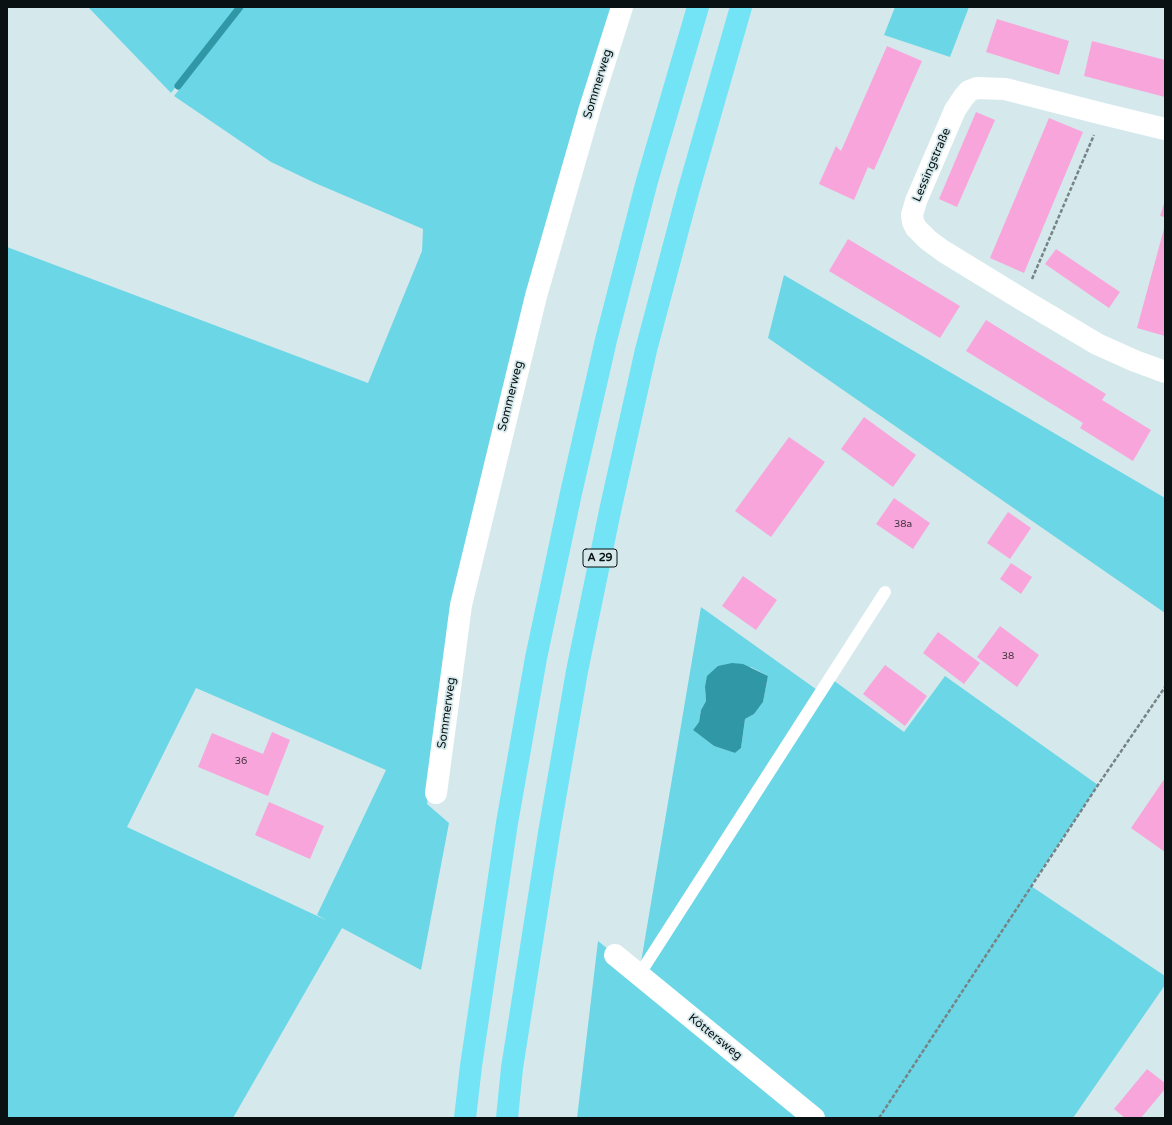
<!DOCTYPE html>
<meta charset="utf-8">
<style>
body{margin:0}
#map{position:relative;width:1172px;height:1125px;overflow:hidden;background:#d5e9ec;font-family:"Varela Round",sans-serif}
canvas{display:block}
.frame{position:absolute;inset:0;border:8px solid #0a1112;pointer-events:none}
</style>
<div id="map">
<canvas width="1172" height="1125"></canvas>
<div class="frame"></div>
</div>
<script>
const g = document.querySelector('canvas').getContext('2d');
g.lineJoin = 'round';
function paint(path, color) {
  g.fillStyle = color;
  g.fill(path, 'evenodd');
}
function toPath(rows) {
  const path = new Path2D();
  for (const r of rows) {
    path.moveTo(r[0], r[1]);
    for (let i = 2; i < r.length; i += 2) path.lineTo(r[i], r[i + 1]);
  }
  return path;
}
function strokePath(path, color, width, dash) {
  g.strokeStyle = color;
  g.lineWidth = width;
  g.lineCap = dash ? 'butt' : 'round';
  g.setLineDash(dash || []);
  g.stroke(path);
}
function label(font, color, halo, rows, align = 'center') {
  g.font = font + ' "Varela Round",sans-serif';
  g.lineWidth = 3.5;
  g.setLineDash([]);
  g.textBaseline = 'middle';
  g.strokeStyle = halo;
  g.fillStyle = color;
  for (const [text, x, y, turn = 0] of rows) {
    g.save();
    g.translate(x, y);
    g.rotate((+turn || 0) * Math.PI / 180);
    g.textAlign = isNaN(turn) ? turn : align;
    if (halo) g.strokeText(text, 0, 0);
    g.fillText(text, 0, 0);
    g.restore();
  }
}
paint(toPath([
 [88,7,237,7,171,93],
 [244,7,614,7,457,603,427,804,449,823,421,970,342,928,233,1118,7,1118,7,247,368,383,422,251,423,229,315,183,271,162,174,96],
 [196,688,386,770,317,915,328,921,127,827],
 [895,7,969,7,950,57,884,35],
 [784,275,1165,498,1165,613,768,338],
 [701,607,820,692,833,680,904,732,945,676,1098,785,1031,886,1165,976,1165,985,1073,1118,577,1118,598,941,639,974],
 [751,667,768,676,763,702,754,714,745,719,741,748,735,753,714,746,693,730,699,722,701,710,706,701,705,687]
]), '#6bd6e6');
paint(toPath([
 [732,663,743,664,768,676,763,702,754,714,745,719,741,748,735,753,714,746,693,730,699,722,701,710,706,701,705,687,707,676,718,666]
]), '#2f97a6');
strokePath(toPath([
 [178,86,240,7]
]), '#2f97a6', 7);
paint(toPath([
 [997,19,1069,41,1059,75,986,52],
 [1092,41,1165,60,1165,97,1084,76],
 [887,46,922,61,874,170,868,167,854,200,819,184,836,146,841,151],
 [976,112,995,120,957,207,939,199],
 [1049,118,1083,132,1024,273,990,258],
 [1165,200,1165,217,1160,216],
 [1165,225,1165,336,1137,328],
 [848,239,960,306,940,338,829,271],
 [1056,249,1120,292,1109,308,1045,264],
 [986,320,1106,394,1102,400,1151,430,1133,461,1080,428,1083,423,966,351],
 [864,417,916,455,893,487,841,449],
 [789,437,825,462,771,537,735,511],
 [894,498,930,523,913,549,876,524],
 [1008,512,1031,528,1010,559,987,543],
 [1011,563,1032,577,1021,594,1000,579],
 [743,576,777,600,756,630,722,606],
 [1000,626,1039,655,1017,687,977,657],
 [938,632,980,663,964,684,923,653],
 [885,665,927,696,905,726,863,694],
 [272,732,290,740,268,796,198,767,212,733,263,754],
 [1165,778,1165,852,1131,828],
 [269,802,324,826,310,859,255,835],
 [1147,1069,1165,1083,1165,1089,1141,1118,1125,1118,1114,1109]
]), '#f8a5db');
strokePath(toPath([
 [1032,279,1094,135],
 [879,1118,1098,785,1165,687]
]), '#768486', 2.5, [4, 2]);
strokePath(toPath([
 [639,975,885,592]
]), '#fff', 12);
strokePath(toPath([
 [1165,129,1103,114,1005,89,977,88,969,91,963,98,955,110,916,201,912,215,913,222,916,228,928,240,943,251,1023,300,1097,344,1135,361,1165,372],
 [436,793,461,605,536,296,590,108,622,7],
 [615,955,814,1118]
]), '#fff', 22);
strokePath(toPath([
 [465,1118,471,1066,507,823,536,658,571,493,606,340,647,181,698,7],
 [507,1118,512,1068,549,833,577,671,610,511,646,350,688,192,741,7]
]), '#72e4f5', 22);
label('10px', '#463644', null, [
 ["38a",903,524],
 ["38",1008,656],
 ["36",241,761]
]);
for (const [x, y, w] of [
 [600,558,34]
]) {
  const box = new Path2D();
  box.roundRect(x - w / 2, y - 9, w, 18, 3);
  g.fillStyle = '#d5e9ec';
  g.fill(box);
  strokePath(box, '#0a1112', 1);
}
label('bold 11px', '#0a1112', null, [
 ["A 29",600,558]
]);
label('12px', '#0a1112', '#d5e9ec', [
 ["Sommerweg",598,84,-73],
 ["Lessingstraße",932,165,-67],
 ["Sommerweg",511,396,-76],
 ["Sommerweg",447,713,-82],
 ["Köttersweg",715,1037,39]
]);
</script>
